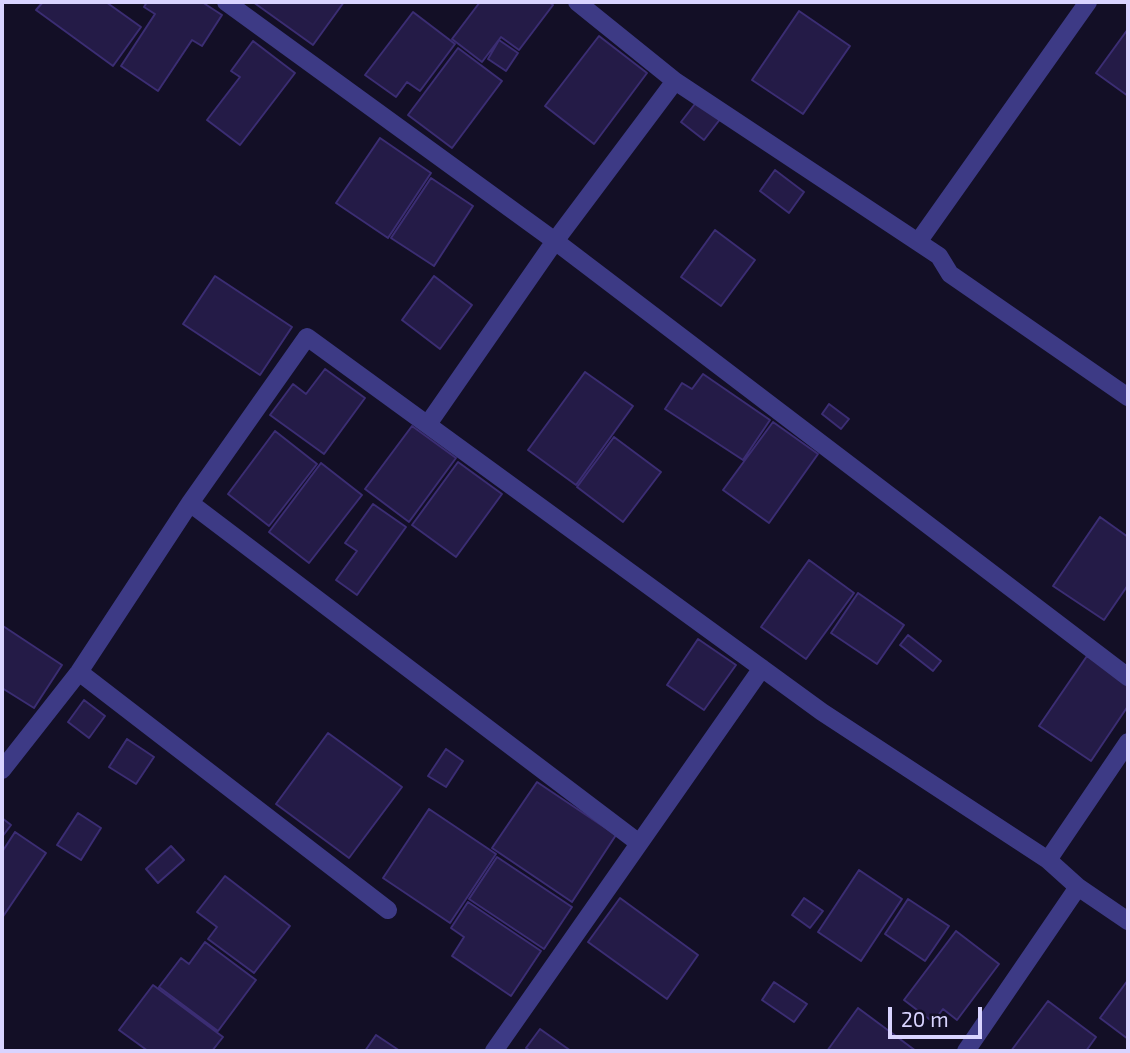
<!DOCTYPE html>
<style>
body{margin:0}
#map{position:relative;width:1130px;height:1053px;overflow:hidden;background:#130f26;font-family:"Exo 2",sans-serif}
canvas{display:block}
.frame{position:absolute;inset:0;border:4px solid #d9d4ff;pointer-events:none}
.scale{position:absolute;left:888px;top:1007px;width:94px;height:32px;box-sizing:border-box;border:4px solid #d9d4ff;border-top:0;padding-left:9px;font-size:21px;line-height:24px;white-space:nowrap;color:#d9d4ff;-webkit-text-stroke:5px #130f26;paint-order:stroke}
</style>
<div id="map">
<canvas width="1130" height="1053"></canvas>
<div class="frame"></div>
<div class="scale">20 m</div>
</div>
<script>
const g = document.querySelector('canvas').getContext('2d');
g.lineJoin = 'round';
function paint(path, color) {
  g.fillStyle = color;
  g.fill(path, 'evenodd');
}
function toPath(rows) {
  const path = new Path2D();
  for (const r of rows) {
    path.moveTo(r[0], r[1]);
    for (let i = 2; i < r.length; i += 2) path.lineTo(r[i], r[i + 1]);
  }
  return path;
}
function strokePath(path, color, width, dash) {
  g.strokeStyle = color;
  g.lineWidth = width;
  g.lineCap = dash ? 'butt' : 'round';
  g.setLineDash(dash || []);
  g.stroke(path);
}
const building = toPath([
 [43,2,106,2,141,27,113,66,36,10,43,2],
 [147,2,202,2,222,15,202,46,192,40,158,91,121,66,155,14,144,7,147,2],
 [253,2,344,2,313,45,253,2],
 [480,2,549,2,553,5,519,50,501,37,482,62,452,39,480,2],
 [799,11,850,46,803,114,752,80,799,11],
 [413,12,455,44,420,91,407,82,396,97,365,75,413,12],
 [1128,29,1128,96,1096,73,1128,29],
 [599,36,647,73,594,144,545,106,599,36],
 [499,40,518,53,506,71,488,59,499,40],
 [253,41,295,73,240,145,207,120,240,77,231,71,253,41],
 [458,48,502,81,452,148,408,115,458,48],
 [698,100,721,118,704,140,681,122,698,100],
 [380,138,431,173,388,238,336,203,380,138],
 [775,170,804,192,789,213,760,191,775,170],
 [431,178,473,206,434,266,391,238,431,178],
 [715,230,755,260,721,306,681,277,715,230],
 [215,276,292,327,260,375,183,324,215,276],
 [434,276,472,305,440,349,402,320,434,276],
 [325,369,365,398,324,454,270,415,293,384,306,394,325,369],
 [585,372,633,406,576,485,528,450,585,372],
 [703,374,770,420,743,460,665,409,682,383,692,389,703,374],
 [829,404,849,419,841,429,822,414,829,404],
 [773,422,818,454,769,523,723,490,773,422],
 [412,426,456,458,409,522,365,489,412,426],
 [275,431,317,464,269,526,228,494,275,431],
 [614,437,661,472,623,522,577,487,614,437],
 [458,462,502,494,456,557,412,525,458,462],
 [321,463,362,495,309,563,269,532,321,463],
 [373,504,406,527,357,595,336,580,357,551,345,543,373,504],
 [1100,517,1128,537,1128,585,1104,620,1053,586,1100,517],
 [809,560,854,593,806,659,761,627,809,560],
 [858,593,904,625,877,664,831,633,858,593],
 [3,626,62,665,34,708,2,688,2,628,3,626],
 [908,635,941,661,933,671,900,645,908,635],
 [698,639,736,665,704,710,667,685,698,639],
 [1087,656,1128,683,1128,706,1091,761,1039,726,1087,656],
 [84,700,105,716,89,738,68,722,84,700],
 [328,733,402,787,349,858,276,804,328,733],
 [127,739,154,757,136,784,109,767,127,739],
 [446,749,463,761,446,787,428,776,446,749],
 [537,782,616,835,572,902,492,848,537,782],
 [429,809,496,854,450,923,383,878,429,809],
 [78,813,101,828,81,860,57,845,78,813],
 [2,818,11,825,2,837,2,818],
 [15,832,46,853,2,918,2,852,15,832],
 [171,846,184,860,158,883,146,869,171,846],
 [497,857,572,907,544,949,469,899,497,857],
 [859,870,902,899,861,961,818,932,859,870],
 [225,876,290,926,254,973,208,939,217,927,197,912,225,876],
 [620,898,698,955,667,999,588,942,620,898],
 [804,898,823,911,810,928,792,915,804,898],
 [908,899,949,926,925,961,885,934,908,899],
 [468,902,541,951,511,996,452,956,464,937,451,928,468,902],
 [956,931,999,964,957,1020,943,1009,933,1022,904,1000,956,931],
 [205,942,256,980,218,1031,159,987,181,958,189,964,205,942],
 [1128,980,1128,1039,1100,1018,1128,980],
 [774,982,807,1004,794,1022,762,1000,774,982],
 [153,985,223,1037,212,1051,148,1051,119,1030,153,985],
 [1048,1001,1096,1037,1086,1051,1011,1051,1048,1001],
 [858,1008,916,1051,827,1051,858,1008],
 [540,1029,571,1051,531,1051,526,1048,540,1029],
 [376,1035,400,1051,365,1051,376,1035]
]);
paint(building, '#241b47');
strokePath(building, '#3b2d73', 2);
strokePath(toPath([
 [226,2,555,241,1128,677],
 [577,2,675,81,939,256,950,274,1128,397],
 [918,242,1088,2],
 [428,424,555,241,675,81],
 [190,503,639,843],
 [79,672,388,910],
 [2,770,79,672,190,503,307,337,822,712,1048,860,1078,887,1128,921],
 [1048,860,1128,742],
 [494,1051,762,668],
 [966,1051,1078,887]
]), '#3d3a85', 18);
</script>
